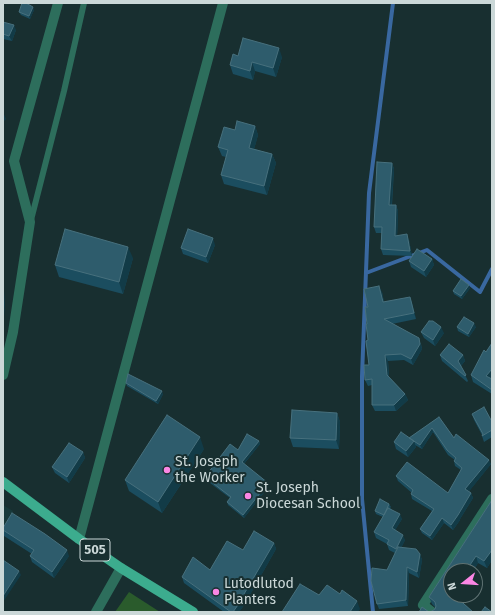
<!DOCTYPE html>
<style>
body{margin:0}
#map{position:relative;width:495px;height:615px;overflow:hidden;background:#182f30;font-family:"Fira Sans",sans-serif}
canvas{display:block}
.frame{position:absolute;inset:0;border:4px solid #cbd8d8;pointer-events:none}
.north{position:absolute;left:443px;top:563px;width:40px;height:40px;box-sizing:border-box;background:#182f30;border:1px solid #607373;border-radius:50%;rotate:253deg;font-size:11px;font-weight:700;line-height:16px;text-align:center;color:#cbd8d8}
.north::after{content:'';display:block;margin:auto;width:14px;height:18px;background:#fb86e4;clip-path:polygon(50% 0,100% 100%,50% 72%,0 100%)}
</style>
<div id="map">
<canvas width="495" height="615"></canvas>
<div class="frame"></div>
<div class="north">N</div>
</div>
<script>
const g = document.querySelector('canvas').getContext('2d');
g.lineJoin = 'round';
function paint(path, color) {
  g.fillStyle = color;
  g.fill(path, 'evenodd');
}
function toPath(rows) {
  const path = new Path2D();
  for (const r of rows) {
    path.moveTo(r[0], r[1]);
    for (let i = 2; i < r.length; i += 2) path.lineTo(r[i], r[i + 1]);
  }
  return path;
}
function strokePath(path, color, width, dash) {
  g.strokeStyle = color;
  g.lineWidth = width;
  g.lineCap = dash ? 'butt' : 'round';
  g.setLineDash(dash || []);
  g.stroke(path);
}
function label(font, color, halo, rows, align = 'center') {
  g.font = font + ' "Fira Sans",sans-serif';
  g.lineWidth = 4;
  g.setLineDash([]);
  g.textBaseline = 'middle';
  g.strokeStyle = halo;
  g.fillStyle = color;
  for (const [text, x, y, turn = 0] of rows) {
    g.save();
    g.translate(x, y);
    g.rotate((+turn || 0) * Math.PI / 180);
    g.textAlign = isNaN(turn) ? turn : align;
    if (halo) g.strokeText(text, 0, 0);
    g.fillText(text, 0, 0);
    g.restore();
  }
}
paint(toPath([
 [3,505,13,511,3,530]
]), '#18393a');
paint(toPath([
 [129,592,160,612,115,612]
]), '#2a5b2c');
strokePath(toPath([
 [366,273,427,250,480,292,492,269],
 [373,612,362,499,362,376,369,193,393,3]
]), '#3968a0', 4);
strokePath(toPath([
 [31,220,64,91,84,3]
]), '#2d6e5c', 6);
strokePath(toPath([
 [3,375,13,332,30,222,14,161,58,3],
 [79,539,223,3],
 [96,612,121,568],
 [432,612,423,605,492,499]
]), '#2d6e5c', 10);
strokePath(toPath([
 [3,482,79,539,121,568,193,612]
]), '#3cac8e', 10);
paint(toPath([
 [34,10,30,19,21,15,19,12],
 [3,22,16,30,12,41,3,39],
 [238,56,282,57,276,77,255,71,253,80,233,74,230,65],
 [255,126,258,135,254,149,272,154,276,163,267,195,224,184,221,175,226,157,222,156,218,147,235,130],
 [392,163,394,169,392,205,396,205,398,211,397,236,409,240,412,256,383,255,381,249,382,233,376,233,374,227],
 [215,245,208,263,183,254,181,248],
 [133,258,123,294,59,277,55,265],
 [432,259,434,265,426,277,411,267,409,261],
 [470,288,462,299,454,294,453,291],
 [382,292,384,302,410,297,412,303,416,319,392,324,421,344,422,349,413,365,404,360,388,361,389,377,405,394,408,400,396,411,375,411,372,405,372,385,368,386,365,380,369,365,368,307],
 [457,327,476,327,469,337,458,331],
 [421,332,444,333,435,346,424,338],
 [492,343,492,378,491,379,492,379,492,394,473,382,471,375],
 [440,355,463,355,465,361,461,366,468,381,467,382,442,361],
 [126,383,163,394,158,404,127,386],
 [337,413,340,422,339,449,293,447,290,438],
 [472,414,491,420,492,419,492,437,484,442,482,436,482,435,474,420],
 [439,417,454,438,491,464,469,491,471,493,473,498,460,519,460,520,453,530,444,523,432,540,422,533,420,529,432,511,412,499,411,494,412,493,398,481,396,476,448,493,461,470,455,466,454,461,455,460,448,455,433,432,422,449,415,445,416,447,408,457,396,449,394,442,409,438],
 [259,441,260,444,244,464,268,483,269,486,244,518,228,505,227,502,230,498,206,480,205,477,238,450],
 [204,449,162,513,129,491,125,480],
 [83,452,85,458,69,483,55,473,52,467],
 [492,500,492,560,487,568,478,563,473,571,451,571,451,595,458,595,456,597,473,612,429,612,432,611,435,609,435,607,432,604,429,597],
 [389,504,391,507,390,508,402,519,395,530,405,540,401,548,420,554,422,560,419,578,409,573,408,606,379,609,377,604,387,570,395,553,389,550,387,544,376,538,374,532,383,517,376,514,375,511],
 [3,528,69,556,54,578,32,562,30,556,32,554,4,536,3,533],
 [274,543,276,549,247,600,247,601,239,612,224,612,184,583,182,577,210,570,243,550]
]), '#1b4d5f');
paint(toPath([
 [33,7,34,10,30,19,29,16],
 [14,25,16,30,12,41,9,36],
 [279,48,282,57,276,77,273,68],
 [252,62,255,71,253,80,250,71],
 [3,112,6,119,3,122],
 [255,126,258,135,252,157,249,148],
 [272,154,276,163,267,195,264,186],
 [392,163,394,169,391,211,389,205],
 [396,205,398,211,397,242,395,236],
 [407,234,409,240,412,256,410,251],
 [213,238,215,245,208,263,206,257],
 [128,247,133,258,123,294,119,282],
 [432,259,434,265,426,277,424,271],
 [3,277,5,304,4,317,3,313],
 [469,285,470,288,462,299,461,296],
 [379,286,382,292,385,308,383,302],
 [410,297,412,303,416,319,414,313],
 [474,323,476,327,469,337,468,334],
 [441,327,444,333,435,346,433,340],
 [419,338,422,349,413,365,411,359],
 [385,355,388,361,389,381,387,375],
 [463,355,465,361,460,367,458,361],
 [492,369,492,378,488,382,486,376],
 [162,391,163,394,158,404,156,401],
 [405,394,408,400,396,411,394,405],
 [337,413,340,422,339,449,336,440],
 [432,428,433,432,422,449,420,445],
 [200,437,204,449,162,513,158,502],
 [259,441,260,444,243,465,242,462],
 [414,441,416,447,408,457,406,451],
 [83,452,85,458,69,483,67,477],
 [489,460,491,464,467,494,465,489],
 [268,483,269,486,244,518,243,515],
 [471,493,473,498,460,519,460,520,453,530,451,525],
 [400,514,402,519,393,534,392,528],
 [442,518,444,523,432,540,430,536],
 [403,535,405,540,398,554,396,549],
 [274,543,276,549,247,600,247,601,239,612,233,612,244,594],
 [67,550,69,556,54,578,52,572],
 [492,550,492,560,487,568,484,561],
 [420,554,422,560,419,578,417,572],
 [476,556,478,563,473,571,466,571],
 [407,567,409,573,408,606,406,600],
 [19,571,21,575,3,602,3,596],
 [357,601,360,609,358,612,350,612]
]), '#123b47');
const building = toPath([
 [22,3,26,3,33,7,29,16,19,12,22,3],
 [3,22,14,25,9,36,3,34,3,22],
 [243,38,279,48,273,68,252,62,250,71,230,65,233,54,238,56,243,38],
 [237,121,255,126,249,148,272,154,264,186,221,175,228,150,218,147,224,127,235,130,237,121],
 [377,162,392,163,389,205,396,205,395,236,407,234,410,251,381,249,382,227,374,227,377,162],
 [65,229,128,247,119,282,55,265,65,229],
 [188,229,213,238,206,257,181,248,188,229],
 [417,249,432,259,424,271,409,261,417,249],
 [461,279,469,285,461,296,453,291,461,279],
 [379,286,383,302,410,297,414,313,384,319,419,338,420,344,411,359,401,354,385,355,387,375,405,394,394,405,372,405,372,379,365,380,364,365,369,365,366,341,368,340,366,324,367,324,365,307,368,307,364,289,379,286],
 [464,317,474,323,468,334,457,327,464,317],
 [429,321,433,321,441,327,433,340,421,332,429,321],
 [492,343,492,369,486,376,492,379,492,390,471,375,484,350,486,352,492,343],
 [449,344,463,355,458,361,466,375,465,376,440,355,449,344],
 [128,374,162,391,156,401,126,383,128,374],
 [484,407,491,420,492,419,492,430,482,436,483,434,472,414,484,407],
 [292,410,337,413,336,440,290,438,292,410],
 [167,415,200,437,158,502,125,480,167,415],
 [439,417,454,438,456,434,489,460,465,489,471,493,458,515,451,525,442,518,430,536,420,529,434,509,411,494,413,490,396,476,407,462,448,493,462,468,454,461,456,458,447,450,432,428,420,445,409,438,439,417],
 [401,432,414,441,406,451,394,442,401,432],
 [247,434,259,441,242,462,268,483,243,515,227,502,231,497,205,477,230,444,238,450,247,434],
 [69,443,83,452,67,477,52,467,69,443],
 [380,499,389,504,384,515,375,511,380,499],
 [492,500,492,550,484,561,476,556,466,571,451,571,451,595,454,595,473,612,419,612,422,607,429,612,432,611,435,609,436,606,435,602,429,597,492,500],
 [388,508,400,514,392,528,403,535,396,549,387,544,389,540,374,532,388,508],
 [12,513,45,534,67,550,52,572,30,556,34,550,3,530,3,528,12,513],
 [254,531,274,543,244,594,245,595,233,612,231,612,182,577,193,557,210,570,227,541,243,550,254,531],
 [398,547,416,549,420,554,417,572,407,567,406,600,377,604,371,581,372,568,387,570,398,547],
 [3,560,19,571,3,596,3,560],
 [300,584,319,595,327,585,340,594,342,590,357,601,350,612,282,612,300,584],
 [485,607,492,612,481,612,485,607]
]);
paint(building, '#2e5c6c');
strokePath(building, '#47707d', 1);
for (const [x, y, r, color] of [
 [167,470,4,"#fb86e4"],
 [248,496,4,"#fb86e4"],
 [216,592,4,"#fb86e4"]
]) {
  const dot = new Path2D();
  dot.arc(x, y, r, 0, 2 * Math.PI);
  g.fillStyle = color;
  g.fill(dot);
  strokePath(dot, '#182f30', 1.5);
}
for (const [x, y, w] of [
 [95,550,30]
]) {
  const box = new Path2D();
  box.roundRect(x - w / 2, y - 11, w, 22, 3);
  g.fillStyle = '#182f30';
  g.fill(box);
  strokePath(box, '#cbd8d8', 1);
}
label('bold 13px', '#cbd8d8', null, [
 ["505",95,550]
]);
label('14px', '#cbd8d8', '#182f30', [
 ["St. Joseph",175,462],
 ["the Worker",175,478],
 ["St. Joseph",256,488],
 ["Diocesan School",256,504],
 ["Lutodlutod",224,584],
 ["Planters",224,600]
], 'left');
</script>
